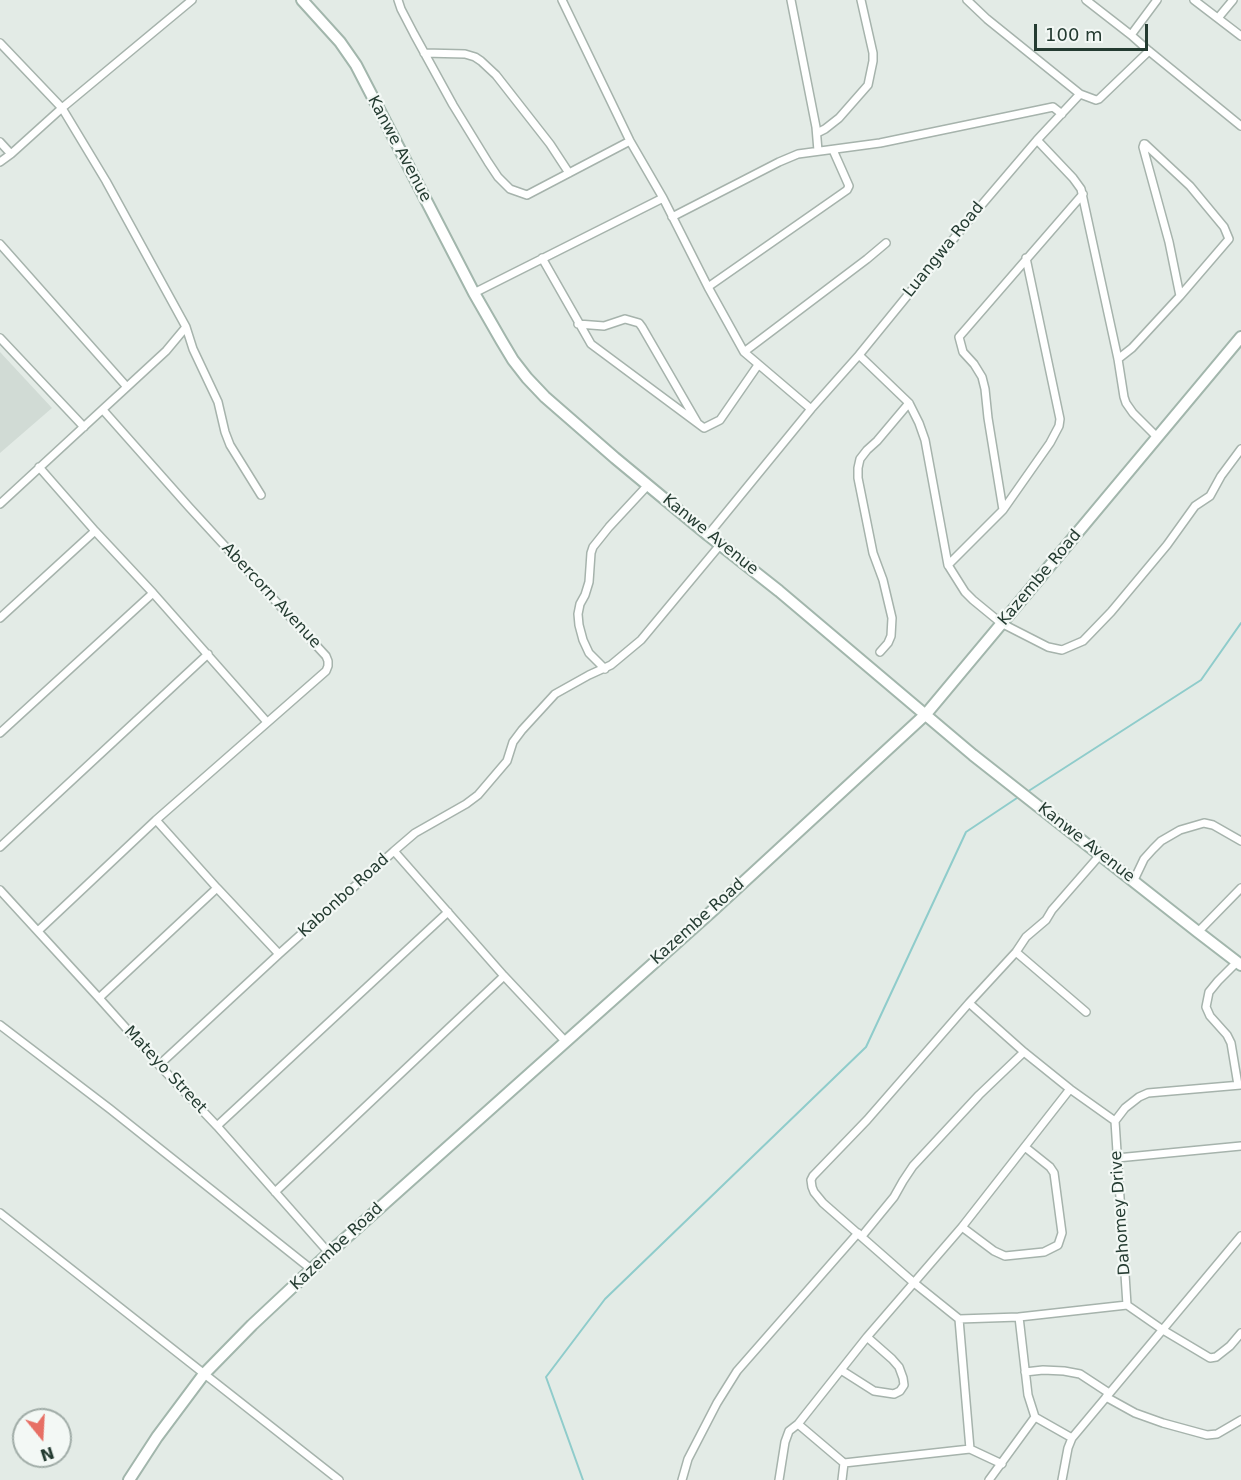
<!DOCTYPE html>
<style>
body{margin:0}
#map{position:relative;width:1241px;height:1480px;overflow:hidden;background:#e3ebe6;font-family:"DejaVu Sans",sans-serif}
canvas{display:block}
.north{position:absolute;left:12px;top:1408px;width:60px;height:60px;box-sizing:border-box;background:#f3f8f5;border:2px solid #a0aca7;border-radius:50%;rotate:162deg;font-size:16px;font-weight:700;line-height:24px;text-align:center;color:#243b31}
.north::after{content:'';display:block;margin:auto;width:21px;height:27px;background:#e76f65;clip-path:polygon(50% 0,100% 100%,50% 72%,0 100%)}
.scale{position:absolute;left:1034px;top:24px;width:114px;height:27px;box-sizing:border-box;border:3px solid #243b31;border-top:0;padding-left:8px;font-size:18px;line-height:21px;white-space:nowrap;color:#243b31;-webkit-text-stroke:4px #f3f8f5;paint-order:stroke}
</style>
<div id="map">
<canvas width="1241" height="1480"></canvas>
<div class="north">N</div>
<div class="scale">100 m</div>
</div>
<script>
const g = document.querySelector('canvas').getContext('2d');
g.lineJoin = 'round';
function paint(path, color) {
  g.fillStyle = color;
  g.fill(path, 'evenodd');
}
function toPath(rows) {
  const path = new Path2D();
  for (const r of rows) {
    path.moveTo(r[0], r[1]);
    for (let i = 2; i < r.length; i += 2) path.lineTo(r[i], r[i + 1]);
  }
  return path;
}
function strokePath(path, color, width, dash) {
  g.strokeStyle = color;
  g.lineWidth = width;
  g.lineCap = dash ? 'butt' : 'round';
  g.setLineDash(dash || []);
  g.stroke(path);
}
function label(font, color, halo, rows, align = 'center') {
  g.font = font + ' "DejaVu Sans",sans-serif';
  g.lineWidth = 4.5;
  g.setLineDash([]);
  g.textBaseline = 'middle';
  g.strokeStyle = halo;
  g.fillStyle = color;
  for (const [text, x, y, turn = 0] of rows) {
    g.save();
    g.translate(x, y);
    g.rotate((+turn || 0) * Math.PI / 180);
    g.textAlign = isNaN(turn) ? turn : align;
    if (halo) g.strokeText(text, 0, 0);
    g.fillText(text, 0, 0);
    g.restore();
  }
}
paint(toPath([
 [0,352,52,408,0,453]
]), '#d1dbd5');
strokePath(toPath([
 [1027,792,1201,680,1241,623],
 [583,1480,546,1377,605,1299,866,1047,966,832,1020,796]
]), '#8fcccb', 2);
const minor = toPath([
 [398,0,401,9,414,34,453,105,488,162,498,177,510,189,527,195,630,141],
 [562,0,630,141,663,198,708,287,744,352,811,409,708,535],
 [791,0,816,127,818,151],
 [967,0,987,19,1080,94,1096,100,1099,99,1149,51],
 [1086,0,1131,35,1149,51,1241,126],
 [1194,0,1241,36],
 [1218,18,1233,0],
 [1131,35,1157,0],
 [0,43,62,108,106,181,186,327,166,351,0,504],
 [424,53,465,54,475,57,481,61,496,75,550,144,569,173],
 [817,133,825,129,839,118,868,85,873,61,873,53,861,0],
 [1037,140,1073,178,1081,189,1118,359,1124,397,1126,403,1133,413,1157,437],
 [0,142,11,154],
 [1144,144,1145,144,1190,186,1224,227,1229,239,1180,296],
 [0,162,11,154,62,108,192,0],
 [1083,194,959,337,963,352,974,364,982,377,985,389,988,418,1003,510,948,565,965,592,973,600,1001,623,1048,647,1062,650,1083,641,1111,612,1167,545,1195,506,1210,496,1221,476,1241,449],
 [672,217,779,162,798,154,880,143,1053,107,1062,114],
 [0,244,127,387],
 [542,258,591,344,704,428,720,420,758,365],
 [708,287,847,190,849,186,833,150],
 [474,293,663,198],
 [578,324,604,326,625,319,639,323,642,327,697,422],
 [186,327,193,349,218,402,225,432,230,445,261,495],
 [0,338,84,427],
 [744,352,867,259,886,243],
 [859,355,909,403,919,423,925,440,948,565],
 [1118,359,1132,348,1180,296,1169,242,1143,147,1144,144],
 [811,409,859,355,973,215,1037,140,1080,94],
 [103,410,189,507,326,656,328,661,328,666,326,671,156,820],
 [39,467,95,531,153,593,267,722],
 [1003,510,1050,443,1059,426,1060,419,1026,258],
 [0,618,95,531],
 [880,652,888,643,891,636,892,618,883,580,873,553,858,478,858,468,860,459,867,450,877,441,909,403],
 [605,669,589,653,583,640,579,625,578,614,580,604,585,595,589,582,591,553,593,547,609,527,648,485],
 [0,733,153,593],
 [0,847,208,654],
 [394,851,415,833,466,804,478,795,507,761,513,742,522,730,555,694,589,675,611,665,641,640,720,545],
 [1100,855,1052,910,1046,920,1026,937,1016,952,969,1003,867,1120,813,1176,811,1180,812,1187,814,1192,823,1203,913,1282,959,1319,1019,1317,1127,1305,1163,1330,1210,1358,1216,1357,1230,1346,1241,1333],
 [1134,880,1144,859,1153,849,1161,841,1180,830,1204,823,1213,825,1241,841],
 [0,890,99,998,159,1065,217,1126,329,1253],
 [38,931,156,820,217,888,279,954],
 [1198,932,1241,888],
 [1016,952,1086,1012],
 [1237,962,1218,981,1209,992,1206,1007,1210,1016,1227,1035,1231,1043,1238,1085],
 [99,998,217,888],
 [969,1003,1024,1052,1070,1089],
 [0,1025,110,1109,311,1269],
 [159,1065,279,954,394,851,504,976,565,1041],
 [1115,1121,1127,1305],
 [217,1126,448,912],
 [1117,1158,1241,1146],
 [275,1192,504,976],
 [0,1213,339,1480],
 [962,1227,994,1251,1005,1256,1044,1252,1058,1245,1062,1233,1054,1173,1050,1167,1025,1147],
 [862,1236,894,1197,903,1181,913,1166,979,1095,1024,1052],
 [1019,1317,1028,1395,1035,1417],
 [959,1319,970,1449],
 [841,1370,874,1391,894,1394,900,1391,904,1385,903,1378,899,1367,892,1359,867,1337],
 [1025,1372,1043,1370,1064,1371,1080,1374,1109,1393],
 [1106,1397,1135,1413,1163,1423,1207,1435,1217,1434,1241,1420],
 [798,1424,844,1463,970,1449,1002,1464],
 [682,1480,688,1459,717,1403,737,1371,858,1233],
 [779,1480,785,1442,789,1431,798,1424,867,1337,962,1227,1070,1089,1115,1121,1125,1108,1139,1097,1148,1093,1241,1085],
 [842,1480,844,1463],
 [989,1480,1035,1417,1072,1438],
 [1062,1480,1068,1448,1072,1438,1241,1236]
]);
const secondary = toPath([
 [302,0,340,42,356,65,474,293,501,340,513,360,527,378,545,397,615,458,708,535,779,591,973,755,1198,932,1241,965],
 [129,1480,157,1437,204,1374,252,1325,329,1253,711,912,926,714,1241,337]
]);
strokePath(minor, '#a6b3ac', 10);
strokePath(secondary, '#a2b6ac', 14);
strokePath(minor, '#fff', 7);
strokePath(secondary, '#fff', 10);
label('16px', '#243b31', '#f3f8f5', [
 ["Kanwe Avenue",399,149,62],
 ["Luangwa Road",944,250,-51],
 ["Kanwe Avenue",710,535,39],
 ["Kazembe Road",1040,578,-50],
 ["Abercorn Avenue",271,596,47],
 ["Kanwe Avenue",1086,843,38],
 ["Kabonbo Road",344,896,-42],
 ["Kazembe Road",698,922,-42],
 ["Mateyo Street",165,1070,47],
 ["Dahomey Drive",1121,1213,-94],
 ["Kazembe Road",337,1247,-43]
]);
</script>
